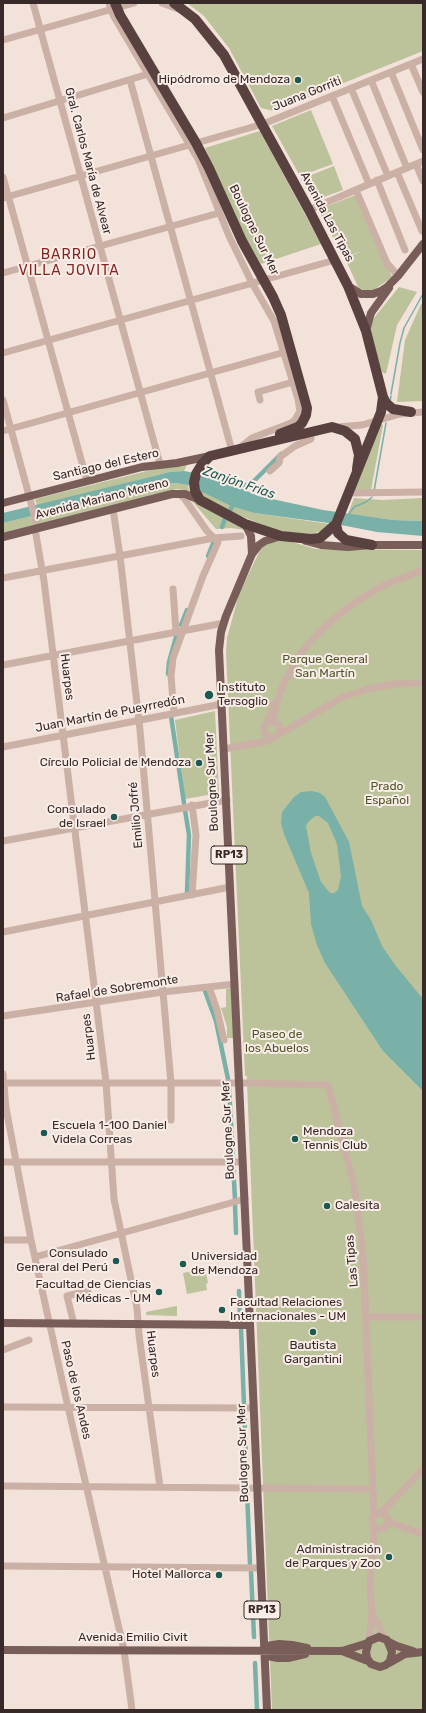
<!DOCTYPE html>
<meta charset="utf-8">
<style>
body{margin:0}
#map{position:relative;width:426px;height:1713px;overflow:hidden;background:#f2e2da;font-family:Rubik,sans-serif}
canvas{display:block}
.frame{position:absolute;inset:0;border:4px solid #362927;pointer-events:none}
</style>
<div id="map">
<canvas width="426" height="1713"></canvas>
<div class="frame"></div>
</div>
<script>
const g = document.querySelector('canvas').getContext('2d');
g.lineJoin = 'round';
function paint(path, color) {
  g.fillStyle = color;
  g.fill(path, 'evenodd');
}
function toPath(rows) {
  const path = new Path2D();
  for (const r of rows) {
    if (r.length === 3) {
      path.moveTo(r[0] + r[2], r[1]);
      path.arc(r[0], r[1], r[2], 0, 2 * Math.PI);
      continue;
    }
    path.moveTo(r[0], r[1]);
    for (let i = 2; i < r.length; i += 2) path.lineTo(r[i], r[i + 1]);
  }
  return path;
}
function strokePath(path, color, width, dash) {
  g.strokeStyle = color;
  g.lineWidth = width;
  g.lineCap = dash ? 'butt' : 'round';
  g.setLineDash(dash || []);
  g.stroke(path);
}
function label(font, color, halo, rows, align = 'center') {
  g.font = font + ' Rubik,sans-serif';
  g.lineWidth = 4;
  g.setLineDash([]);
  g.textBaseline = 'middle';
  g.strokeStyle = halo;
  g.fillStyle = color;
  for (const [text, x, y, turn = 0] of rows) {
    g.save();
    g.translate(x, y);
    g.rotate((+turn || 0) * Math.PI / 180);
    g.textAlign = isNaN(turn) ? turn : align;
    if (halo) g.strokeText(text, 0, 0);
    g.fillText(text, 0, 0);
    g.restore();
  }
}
paint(toPath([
 [187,3,423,3,423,51,274,111,261,108,229,48,204,16],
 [311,110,333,164,300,176,272,126],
 [260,131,321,244,261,264,239,227,205,148],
 [334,166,343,190,313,201,301,179],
 [358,194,392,277,374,290,365,291,358,287,345,258,363,251,344,257,318,210],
 [399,287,417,292,397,325,386,374,382,372,380,367,371,334,371,324,374,318],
 [421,304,423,305,423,401,397,402,405,340],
 [381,424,383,425,371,490,353,490],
 [187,465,184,471,169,472,154,476,37,506,35,499,163,467],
 [176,483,188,485,189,491,177,489,3,533,3,523,165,484],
 [200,490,232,506,254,513,329,524,321,531,312,534,298,533,275,530,234,513,203,497],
 [354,498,382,500,423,498,423,521,393,520,348,514],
 [192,501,246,530,231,528,216,529],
 [276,539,285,540,316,549,423,550,423,1710,272,1710,247,1082,247,1076,245,1076,226,652,227,638,239,594,262,546],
 [215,711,219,793,185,799,175,720],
 [231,988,234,1038,227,1038,227,1027,221,1008,226,1007,226,989],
 [203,1269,204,1274,206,1273,208,1283,206,1284,207,1290,187,1294,183,1273],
 [177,1306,177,1316,146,1315,146,1312]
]), '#bcc29a');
paint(toPath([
 [184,471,219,478,258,496,323,510,393,520,423,521,423,536,377,532,336,524,254,513,231,506,188,485,176,483,165,484,3,523,3,513,154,476,169,472],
 [312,791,320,793,325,797,349,842,362,906,371,920,382,946,395,965,423,999,423,1091,383,1051,325,963,317,945,311,924,309,893,284,834,281,823,282,812,294,797,301,792],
 [315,816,319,816,328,823,337,844,341,876,338,890,334,893,330,893,321,882,311,853,306,826,308,822]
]), '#79b0a7');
strokePath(toPath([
 [391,394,400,343,404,328,423,294],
 [390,402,391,396],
 [374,491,386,423],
 [348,515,354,507,366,502,372,497]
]), '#79b0a7', 1.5);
strokePath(toPath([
 [238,486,240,485,250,485,281,454],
 [230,511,232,506],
 [222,527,225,519],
 [208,556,214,541],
 [181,625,187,610],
 [168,674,169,662,176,637],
 [171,716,184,803],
 [185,810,189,835,187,893],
 [205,991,216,1021,228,1079],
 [229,1087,233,1159],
 [233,1164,235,1199],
 [235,1205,236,1233],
 [239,1291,240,1320],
 [241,1328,244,1405],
 [244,1410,247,1484],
 [247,1491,250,1564],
 [251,1572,254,1637],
 [255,1663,257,1710]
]), '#79b0a7', 4.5);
strokePath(toPath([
 [33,3,160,464],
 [109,3,113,15,198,159,229,236,252,283,274,321,298,399,300,411,295,420,291,423,252,438,238,449],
 [162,3,178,9],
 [3,40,134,3],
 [411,64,423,92],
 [391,72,423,150],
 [130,80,232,451],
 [371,80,407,168],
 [351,88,388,176],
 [332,96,369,184],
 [3,118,148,74],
 [416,164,423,181],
 [397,172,422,231],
 [3,177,87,481],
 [377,180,405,250],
 [356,190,387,263,398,276],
 [3,198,263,124,423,59],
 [309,210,423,161],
 [3,273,219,213],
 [3,353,335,260],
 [3,400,37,525,35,529,44,581,106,1082,114,1199,137,1308,139,1335,160,1487],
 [260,400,258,392,293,382],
 [338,427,362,425,400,414,423,412],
 [3,431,285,352],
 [270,471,279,463,280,457,295,446,311,439,310,432],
 [348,493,423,492],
 [113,509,120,556,140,730,171,1083,171,1120],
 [3,578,214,538,241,536],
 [173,589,176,632],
 [3,665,224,623],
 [174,713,171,676,173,658,203,576,218,542,207,531,184,498,179,494],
 [272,730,8],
 [276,723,274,716,278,699,283,685,299,655,314,638,331,621,357,601,384,585,423,570],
 [266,725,274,704],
 [278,735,343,697,368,689,394,684,423,683],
 [3,747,222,704],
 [224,749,268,741,271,737],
 [3,841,227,800],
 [192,895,196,835,192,805],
 [3,932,230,887],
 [209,987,217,1010,224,1040],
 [3,1016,163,992,235,984],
 [3,1074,6,1108,31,1240,66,1398,124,1650,132,1710],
 [3,1083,243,1083,328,1085,354,1185,363,1254,374,1517],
 [3,1162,242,1162],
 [3,1240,31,1240],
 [35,1257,245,1199],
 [367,1317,423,1317],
 [74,1324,67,1296,88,1291],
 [3,1350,29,1340],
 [3,1407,254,1408],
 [3,1486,373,1489],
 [380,1521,8],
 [379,1514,390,1504,423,1469],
 [388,1522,423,1534],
 [3,1566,260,1568],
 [373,1614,385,1639],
 [369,1641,372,1612,370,1587,371,1565,374,1541,373,1523]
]), '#cbb0a6', 7);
strokePath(toPath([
 [348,286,361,294,373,294,381,291,387,287,398,276,423,244],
 [366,331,371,313,389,288],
 [3,503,142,467,177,463,210,456],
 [245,524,251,536,252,554],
 [3,537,172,494,185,494,200,500],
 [306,541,321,545,348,547,372,545,423,545],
 [3,1323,250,1325],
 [379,1637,387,1640,392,1652,390,1661,386,1665,380,1667,371,1664,367,1658,366,1652,369,1641,379,1637],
 [389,1642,397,1646,413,1651],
 [3,1650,342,1651,368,1643],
 [264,1651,267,1646,279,1644,292,1645,307,1648],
 [264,1651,267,1656,278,1658,288,1658,305,1654],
 [342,1651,368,1661],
 [389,1663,405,1654,423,1652],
 [267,1710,247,1256,219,650,221,632,226,616,252,554,259,545,265,541,281,536]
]), '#795d58', 8);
strokePath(toPath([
 [115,3,120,15,196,143,209,168,242,241,273,297,281,315,307,408,306,415,302,423,298,427,280,434],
 [174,3,195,19,224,55,309,210,348,286,366,331,383,397,381,412,336,524,320,538,311,539,281,536,245,524,200,500,195,491,194,482,196,474,202,464,210,456,332,427,345,431,355,439,359,455,357,469],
 [383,397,386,403,393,409,411,412],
 [336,524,338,533,346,540,372,545]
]), '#58413e', 10);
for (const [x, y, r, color] of [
 [298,80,4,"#1c5951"],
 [209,695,5,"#1c5951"],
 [199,763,4,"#1c5951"],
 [114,817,4,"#1c5951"],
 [44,1133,4,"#1c5951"],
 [295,1139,4,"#1c5951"],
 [327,1206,4,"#1c5951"],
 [116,1261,4,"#1c5951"],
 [183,1264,4,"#1c5951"],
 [159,1292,4,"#1c5951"],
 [222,1310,4,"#1c5951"],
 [313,1332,4,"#1c5951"],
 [389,1557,4,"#1c5951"],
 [219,1575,4,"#1c5951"]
]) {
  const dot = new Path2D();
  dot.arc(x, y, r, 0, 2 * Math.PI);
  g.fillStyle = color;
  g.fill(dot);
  strokePath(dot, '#faede7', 1.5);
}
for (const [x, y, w] of [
 [229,855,36],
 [262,1610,36]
]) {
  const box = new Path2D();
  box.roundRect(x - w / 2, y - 9, w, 18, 3);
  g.fillStyle = '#faede7';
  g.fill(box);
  strokePath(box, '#362927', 1);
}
label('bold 11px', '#362927', null, [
 ["RP13",229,855],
 ["RP13",262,1610]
]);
label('12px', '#362927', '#faede7', [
 ["Hipódromo de Mendoza",290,80],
 ["Instituto",218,688,"left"],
 ["Tersoglio",218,702,"left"],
 ["Círculo Policial de Mendoza",191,763],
 ["Consulado",106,810],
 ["de Israel",106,824],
 ["Escuela 1-100 Daniel",52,1126,"left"],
 ["Videla Correas",52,1140,"left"],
 ["Mendoza",303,1132,"left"],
 ["Tennis Club",303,1146,"left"],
 ["Calesita",335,1206,"left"],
 ["Consulado",108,1254],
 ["General del Perú",108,1268],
 ["Universidad",191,1257,"left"],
 ["de Mendoza",191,1271,"left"],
 ["Facultad de Ciencias",151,1285],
 ["Médicas - UM",151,1299],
 ["Facultad Relaciones",230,1303,"left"],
 ["Internacionales - UM",230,1317,"left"],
 ["Bautista",313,1346,"center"],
 ["Gargantini",313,1360,"center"],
 ["Administración",381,1550],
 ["de Parques y Zoo",381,1564],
 ["Hotel Mallorca",211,1575]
], 'right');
label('12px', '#362927', '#faede7', [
 ["Juana Gorriti",307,94,-22],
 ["Gral. Carlos María de Alvear",88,161,75],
 ["Avenida Las Tipas",327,217,62],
 ["Boulogne Sur Mer",254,230,64],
 ["Santiago del Estero",106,465,-13],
 ["Avenida Mariano Moreno",102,499,-14],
 ["Huarpes",67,677,83],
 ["Juan Martín de Pueyrredón",110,714,-11],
 ["Boulogne Sur Mer",212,782,-93],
 ["Emilio Jofré",136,815,-95],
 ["Rafael de Sobremonte",117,989,-9],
 ["Huarpes",89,1037,-97],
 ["Boulogne Sur Mer",228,1130,-93],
 ["Las Tipas",352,1261,-95],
 ["Huarpes",153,1354,83],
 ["Paso de los Andes",76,1390,77],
 ["Boulogne Sur Mer",243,1453,-92],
 ["Avenida Emilio Civit",133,1638]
]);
label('12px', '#4e552a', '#faede7', [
 ["Parque General",325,660],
 ["San Martín",325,674],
 ["Prado",387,787],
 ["Español",387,801],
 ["Paseo de",277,1035],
 ["los Abuelos",277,1049]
]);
label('italic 13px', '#1c5951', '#faede7', [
 ["Zanjón Frías",239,483,19]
]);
g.letterSpacing = '1px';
label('14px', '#87231f', '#faede7', [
 ["BARRIO",69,255],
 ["VILLA JOVITA",69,271]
]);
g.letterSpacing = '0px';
</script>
